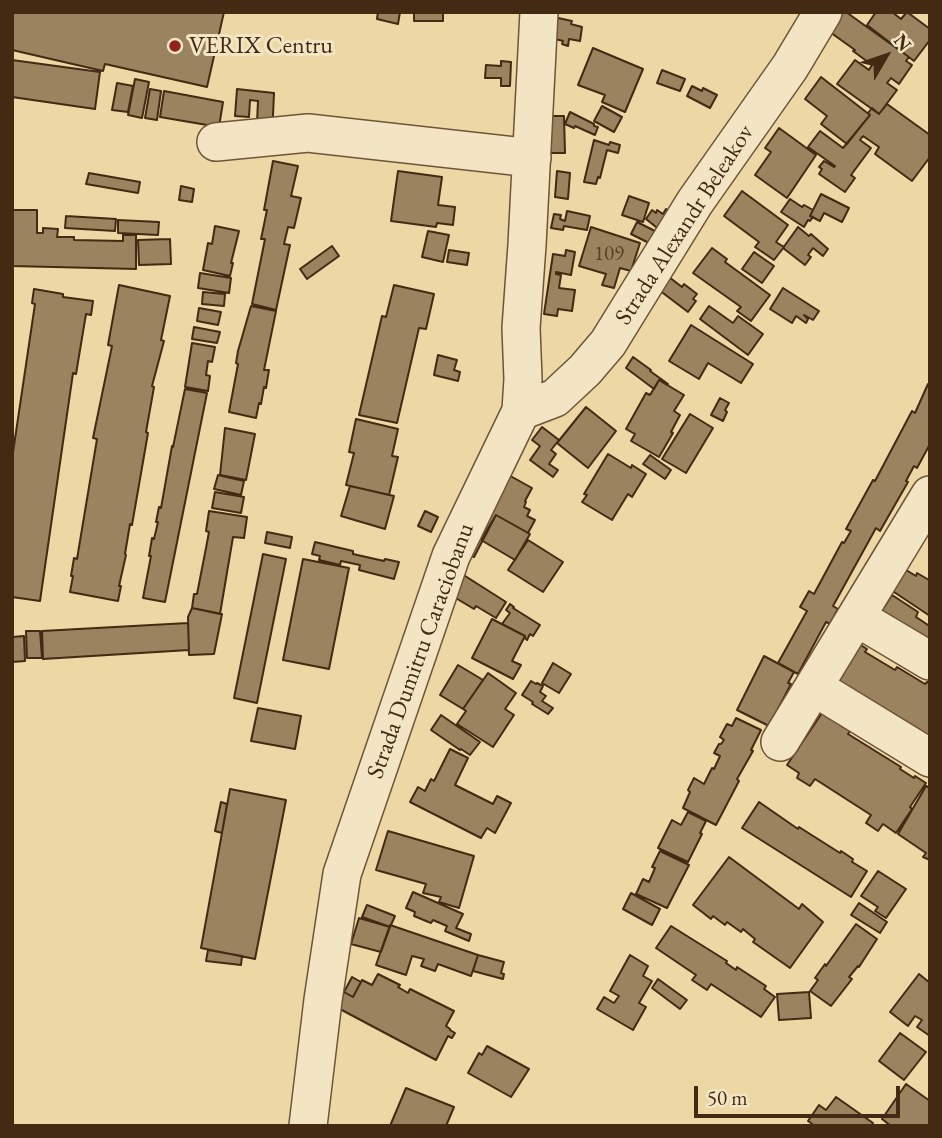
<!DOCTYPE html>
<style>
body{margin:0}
#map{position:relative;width:942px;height:1138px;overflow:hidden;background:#ecd7a5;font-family:"EB Garamond",serif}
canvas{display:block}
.frame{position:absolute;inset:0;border:14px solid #442913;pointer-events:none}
.north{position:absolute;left:851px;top:21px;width:70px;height:70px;-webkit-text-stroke:5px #f3e5c4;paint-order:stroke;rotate:51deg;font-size:19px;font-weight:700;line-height:28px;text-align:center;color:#442913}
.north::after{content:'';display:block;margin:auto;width:24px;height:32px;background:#442913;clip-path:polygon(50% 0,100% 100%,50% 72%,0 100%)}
.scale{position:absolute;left:694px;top:1086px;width:206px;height:32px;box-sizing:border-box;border:4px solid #442913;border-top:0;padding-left:9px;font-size:21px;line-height:24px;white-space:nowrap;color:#442913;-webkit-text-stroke:5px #f3e5c4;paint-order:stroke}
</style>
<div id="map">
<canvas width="942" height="1138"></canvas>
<div class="frame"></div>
<div class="north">N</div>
<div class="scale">50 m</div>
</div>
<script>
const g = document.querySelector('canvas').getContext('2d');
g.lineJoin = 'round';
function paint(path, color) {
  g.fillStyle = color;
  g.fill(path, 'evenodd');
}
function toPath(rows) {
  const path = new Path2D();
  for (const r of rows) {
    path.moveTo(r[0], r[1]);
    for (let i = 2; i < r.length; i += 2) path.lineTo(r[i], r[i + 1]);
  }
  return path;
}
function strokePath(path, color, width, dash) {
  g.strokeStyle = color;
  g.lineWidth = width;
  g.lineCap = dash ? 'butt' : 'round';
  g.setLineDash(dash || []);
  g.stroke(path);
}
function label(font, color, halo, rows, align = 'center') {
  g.font = font + ' "EB Garamond",serif';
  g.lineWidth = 6;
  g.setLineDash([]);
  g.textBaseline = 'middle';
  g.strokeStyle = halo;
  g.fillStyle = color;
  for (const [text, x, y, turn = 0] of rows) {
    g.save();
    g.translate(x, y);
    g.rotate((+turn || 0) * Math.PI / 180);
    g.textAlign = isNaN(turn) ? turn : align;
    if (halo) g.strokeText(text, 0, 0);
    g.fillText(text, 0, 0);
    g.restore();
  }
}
const building = toPath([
 [12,12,224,12,207,87,105,64,103,71,12,50,12,12],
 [378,12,400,12,398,24,377,19,378,12],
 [414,12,443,12,443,21,414,21,414,12],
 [839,12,846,12,909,57,906,61,912,65,899,84,891,78,887,83,897,90,879,114,837,84,855,60,869,70,872,65,853,51,855,50,827,30,839,12],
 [876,12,892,12,901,19,907,12,930,29,930,40,914,61,867,25,876,12],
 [544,15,572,21,571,24,582,27,580,41,569,39,568,46,562,44,563,41,539,35,544,15],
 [593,48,643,69,625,112,602,102,605,95,578,85,593,48],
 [12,60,100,72,95,109,12,97,12,60],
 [501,61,511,62,510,86,501,86,501,78,485,78,486,65,501,66,501,61],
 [662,70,685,79,680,91,657,83,662,70],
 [821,77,870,115,847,144,821,124,827,116,805,99,821,77],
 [135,79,149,82,142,118,128,115,135,79],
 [117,83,133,86,128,112,112,110,117,83],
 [692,86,702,91,703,88,717,95,710,108,687,96,692,86],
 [150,89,161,91,157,120,145,118,150,89],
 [237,89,274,93,272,137,257,122,258,101,250,100,249,117,235,116,237,89],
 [164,91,223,102,219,127,160,117,164,91],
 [887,104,930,135,930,157,912,181,875,154,879,147,863,136,860,140,871,148,851,175,855,178,845,192,819,174,822,169,819,167,824,161,834,167,835,166,808,147,820,131,843,148,870,115,868,113,872,108,879,114,887,104],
 [602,106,622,117,614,132,594,121,602,106],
 [570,112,594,124,594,126,598,127,595,135,575,126,574,128,565,124,570,112],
 [541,116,564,116,565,153,541,153,541,116],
 [779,128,816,155,787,198,755,175,771,152,765,148,779,128],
 [594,140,609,145,610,142,620,145,618,153,607,150,600,178,598,177,596,184,584,182,594,140],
 [273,161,298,166,291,196,301,198,294,228,288,227,284,244,290,245,276,310,252,304,265,239,261,239,267,210,264,210,273,161],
 [398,171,442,177,438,205,455,207,453,225,437,223,436,227,391,221,398,171],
 [557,171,570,173,568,199,555,197,557,171],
 [89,173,140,182,138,193,86,184,89,173],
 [181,186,194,189,192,202,179,200,181,186],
 [742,191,788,225,776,242,784,247,774,260,755,247,759,242,724,216,742,191],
 [821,194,849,208,842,222,824,213,820,221,810,216,821,194],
 [629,196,649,203,643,222,622,215,629,196],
 [790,199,802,207,804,205,813,210,810,216,813,217,810,221,808,220,804,227,781,212,790,199],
 [666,209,672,213,661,231,646,219,652,210,656,213,657,210,663,214,666,209],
 [12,210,37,210,37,233,43,233,43,228,58,229,57,237,74,237,74,240,123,241,123,235,136,235,136,269,12,266,12,210],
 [567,211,590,216,587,230,564,226,563,230,551,228,554,214,561,215,560,219,565,221,567,211],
 [66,216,116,219,115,231,65,228,66,216],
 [118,220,159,222,158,235,118,233,118,220],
 [637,222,657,232,651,244,631,234,637,222],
 [215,226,239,231,231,263,233,263,230,276,203,270,208,243,212,244,215,226],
 [591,227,640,243,631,271,620,268,614,288,602,285,606,274,579,266,591,227],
 [798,227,809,236,811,234,828,249,823,256,813,248,808,255,811,257,805,265,783,248,798,227],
 [428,231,449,235,443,262,422,257,428,231],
 [170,239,171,264,139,265,138,240,170,239],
 [332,246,339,256,307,279,300,269,332,246],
 [712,248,727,259,725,262,770,295,751,321,737,311,741,307,693,273,712,248],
 [449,250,469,253,467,265,447,262,449,250],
 [566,250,575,252,571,275,556,272,556,274,561,275,559,288,575,290,572,311,558,309,557,316,544,314,553,254,565,256,566,250],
 [754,252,774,266,762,283,742,269,754,252],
 [200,273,231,278,229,293,198,288,200,273],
 [669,277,682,287,684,284,697,294,693,299,696,301,688,312,659,290,669,277],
 [119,285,170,296,161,340,164,341,152,386,154,387,146,432,148,433,132,525,130,524,125,554,126,555,119,586,121,586,118,601,70,592,73,576,71,576,74,558,77,559,97,439,93,438,112,346,108,345,119,285],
 [394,285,434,294,426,329,419,328,397,423,359,415,382,316,386,317,394,285],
 [783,288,819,311,813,320,804,315,808,319,806,323,796,316,792,323,770,309,783,288],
 [34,289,63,294,63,297,93,301,91,315,86,314,76,374,73,373,40,601,12,597,12,459,35,304,32,303,34,289],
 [203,292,225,294,224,306,202,304,203,292],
 [251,306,276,311,264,370,269,370,266,388,264,387,261,404,259,403,256,418,229,412,238,364,236,363,238,351,251,306],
 [709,306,733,323,738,316,763,334,748,355,700,319,709,306],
 [199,308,221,312,218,325,197,321,199,308],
 [691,325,753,364,741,383,708,363,699,379,669,361,691,325],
 [194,327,220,332,217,343,192,339,194,327],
 [192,343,215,347,212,362,208,361,206,375,210,376,208,391,185,387,192,343],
 [438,355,457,360,454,370,460,372,458,381,434,375,438,355],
 [633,357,651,370,650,371,668,384,667,385,659,380,654,389,626,368,633,357],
 [659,380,684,395,674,411,680,415,671,432,673,433,659,457,631,441,635,434,626,429,646,393,650,395,659,380],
 [928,384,930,385,930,444,917,468,914,466,906,481,908,482,880,531,876,528,833,606,838,609,830,624,826,622,798,674,778,663,807,611,800,607,809,591,814,594,842,542,844,543,851,531,846,529,873,480,875,481,912,411,915,413,928,384],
 [185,389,207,393,165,602,143,598,151,556,149,556,152,538,154,539,158,522,156,522,159,507,161,508,172,446,173,447,185,389],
 [720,398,729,403,725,410,727,412,723,421,711,415,720,398],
 [586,407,616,431,588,468,557,443,586,407],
 [690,414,713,428,686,473,662,459,690,414],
 [356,419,398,429,392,456,398,457,389,495,346,485,354,453,349,452,356,419],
 [542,427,559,440,551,450,556,454,549,464,558,470,553,477,530,460,540,446,532,440,542,427],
 [225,428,255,434,246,480,220,475,225,428],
 [608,454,631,468,632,465,646,474,632,497,628,494,612,520,582,502,587,495,584,494,608,454],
 [650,455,671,470,665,479,643,464,650,455],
 [505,473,532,488,525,501,526,502,524,507,530,510,527,516,535,520,528,533,496,515,474,557,463,552,505,473],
 [218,475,244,481,241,495,214,489,218,475],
 [350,486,394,496,385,529,341,516,350,486],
 [215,492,244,497,241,513,212,508,215,492],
 [209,511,247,517,244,538,233,537,220,614,192,608,194,594,197,594,206,548,209,532,206,531,209,511],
 [425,511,438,517,431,532,418,526,425,511],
 [496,515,530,534,515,560,481,540,496,515],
 [267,532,292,537,290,548,265,543,267,532],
 [528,540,563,562,543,592,508,570,528,540],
 [315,542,353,551,353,554,384,561,385,559,399,562,394,579,359,570,360,565,341,561,340,565,319,560,320,556,312,554,315,542],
 [263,554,286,559,257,703,234,698,263,554],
 [303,559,349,568,329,669,283,660,303,559],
 [901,567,916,576,917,573,929,580,930,579,930,616,888,588,901,567],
 [462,574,506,602,496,618,476,606,474,609,449,594,462,574],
 [892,595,918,612,916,617,928,625,930,623,930,654,879,615,892,595],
 [510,604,514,607,513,608,540,625,533,636,530,634,527,640,525,638,525,636,502,624,510,613,506,610,510,604],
 [192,608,222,614,214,654,189,655,188,617,192,608],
 [492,619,525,636,512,661,521,665,513,679,472,658,492,619],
 [188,623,189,650,43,659,42,631,188,623],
 [26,631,40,631,42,658,27,658,26,631],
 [24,636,25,661,12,662,12,637,24,636],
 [854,641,867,649,865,652,895,670,897,667,925,684,927,682,930,683,930,751,825,689,854,641],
 [764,656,794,672,788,683,791,684,769,726,737,710,764,656],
 [553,663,571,674,559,693,542,683,553,663],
 [458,665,483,680,463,709,440,695,458,665],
 [488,673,516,693,505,709,514,715,493,747,457,724,466,711,463,709,488,673],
 [531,681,536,684,537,683,543,686,540,692,546,696,542,701,553,708,548,714,532,704,533,702,522,695,531,681],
 [258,708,301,716,295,749,251,741,258,708],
 [822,713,850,731,848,734,901,767,900,769,914,778,915,776,926,783,910,807,912,809,896,833,883,824,878,831,866,823,871,815,815,779,810,786,797,778,799,773,787,765,822,713],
 [441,715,480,742,470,755,461,749,460,750,431,730,441,715],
 [736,718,761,730,751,750,753,751,737,779,739,781,716,825,683,808,690,792,688,790,694,778,704,784,712,768,714,769,720,756,714,753,719,744,721,744,724,740,720,737,727,724,732,726,736,718],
 [450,749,468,758,455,785,493,804,497,796,511,803,495,833,487,828,481,838,410,802,418,787,425,791,431,779,434,781,450,749],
 [926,786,930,788,930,860,923,857,926,853,898,834,926,786],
 [230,789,286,800,255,959,201,948,230,789],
 [221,802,227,804,222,833,215,831,221,802],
 [759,802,798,829,799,827,840,853,841,851,853,859,852,862,867,871,851,897,742,828,759,802],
 [688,812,706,821,700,833,702,834,688,862,658,848,672,820,681,825,688,812],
 [388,831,474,856,459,908,439,902,441,897,423,893,426,884,376,870,388,831],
 [660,851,689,865,667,908,636,894,643,879,649,882,655,868,652,867,660,851],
 [729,857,799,909,802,904,823,922,790,968,753,942,755,939,743,929,741,932,727,922,725,925,713,916,711,919,693,905,729,857],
 [878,871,906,889,886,918,875,911,878,907,861,896,878,871],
 [413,892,463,914,456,928,471,934,469,941,445,931,447,926,433,920,431,923,414,916,415,912,406,908,413,892],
 [631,893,660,909,652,925,623,909,631,893],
 [859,903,887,922,880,933,851,915,859,903],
 [367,905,395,916,391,925,390,927,362,917,367,905],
 [359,918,390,927,381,952,351,944,359,918],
 [856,924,877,939,859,967,858,966,849,977,852,979,831,1006,810,991,818,980,815,978,825,964,826,966,856,924],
 [390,925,478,955,471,976,438,964,435,971,421,966,424,959,412,956,406,975,376,965,390,925],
 [671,926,727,961,726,963,736,970,737,967,766,986,764,989,775,997,761,1017,711,984,707,990,692,980,696,975,656,948,671,926],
 [208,950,242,956,241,965,206,961,208,950],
 [478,955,504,962,501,973,504,974,503,979,473,971,478,955],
 [630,955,648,966,643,976,652,981,639,1003,646,1007,633,1030,597,1009,604,997,614,1003,619,996,610,991,630,955],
 [378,974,400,985,398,987,408,993,410,989,454,1011,446,1026,450,1029,450,1030,455,1033,452,1038,448,1036,436,1060,338,1008,344,992,353,997,362,980,372,985,378,974],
 [919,974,930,983,930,1036,917,1027,922,1020,915,1016,908,1026,890,1012,919,974],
 [352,977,361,982,353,997,344,992,352,977],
 [658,979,687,1000,680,1009,652,988,658,979],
 [809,992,811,1018,779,1020,777,994,809,992],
 [900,1033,926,1052,904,1080,879,1061,900,1033],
 [487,1046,529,1069,511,1097,468,1073,479,1053,482,1055,487,1046],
 [906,1084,930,1101,930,1126,891,1126,882,1119,906,1084],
 [406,1088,454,1107,446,1126,390,1126,406,1088],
 [836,1097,873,1123,871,1126,815,1126,808,1121,819,1105,826,1110,836,1097]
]);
paint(building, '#9b835f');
strokePath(building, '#442913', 2);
const minor = toPath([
 [216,142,308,133,532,158],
 [521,411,555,398,585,370,608,343,695,202,790,67,823,12],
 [856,617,930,661],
 [814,687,930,758],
 [780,742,930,495],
 [308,1126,323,1000,342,874,451,556,521,411,523,379,521,328,527,245,539,12]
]);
strokePath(minor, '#6e5438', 40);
strokePath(minor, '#f3e5c4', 37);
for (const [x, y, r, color] of [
 [175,46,7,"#8f2418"]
]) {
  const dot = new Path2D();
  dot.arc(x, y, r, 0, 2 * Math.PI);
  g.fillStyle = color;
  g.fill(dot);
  strokePath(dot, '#f3e5c4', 2.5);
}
label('21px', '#5a4026', null, [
 ["109",609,254]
]);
label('24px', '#442913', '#f3e5c4', [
 ["VERIX Centru",189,46]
], 'left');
label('24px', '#442913', '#f3e5c4', [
 ["Strada Alexandr Beleakov",685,225,-57],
 ["Strada Dumitru Caraciobanu",421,651,-70]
]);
</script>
